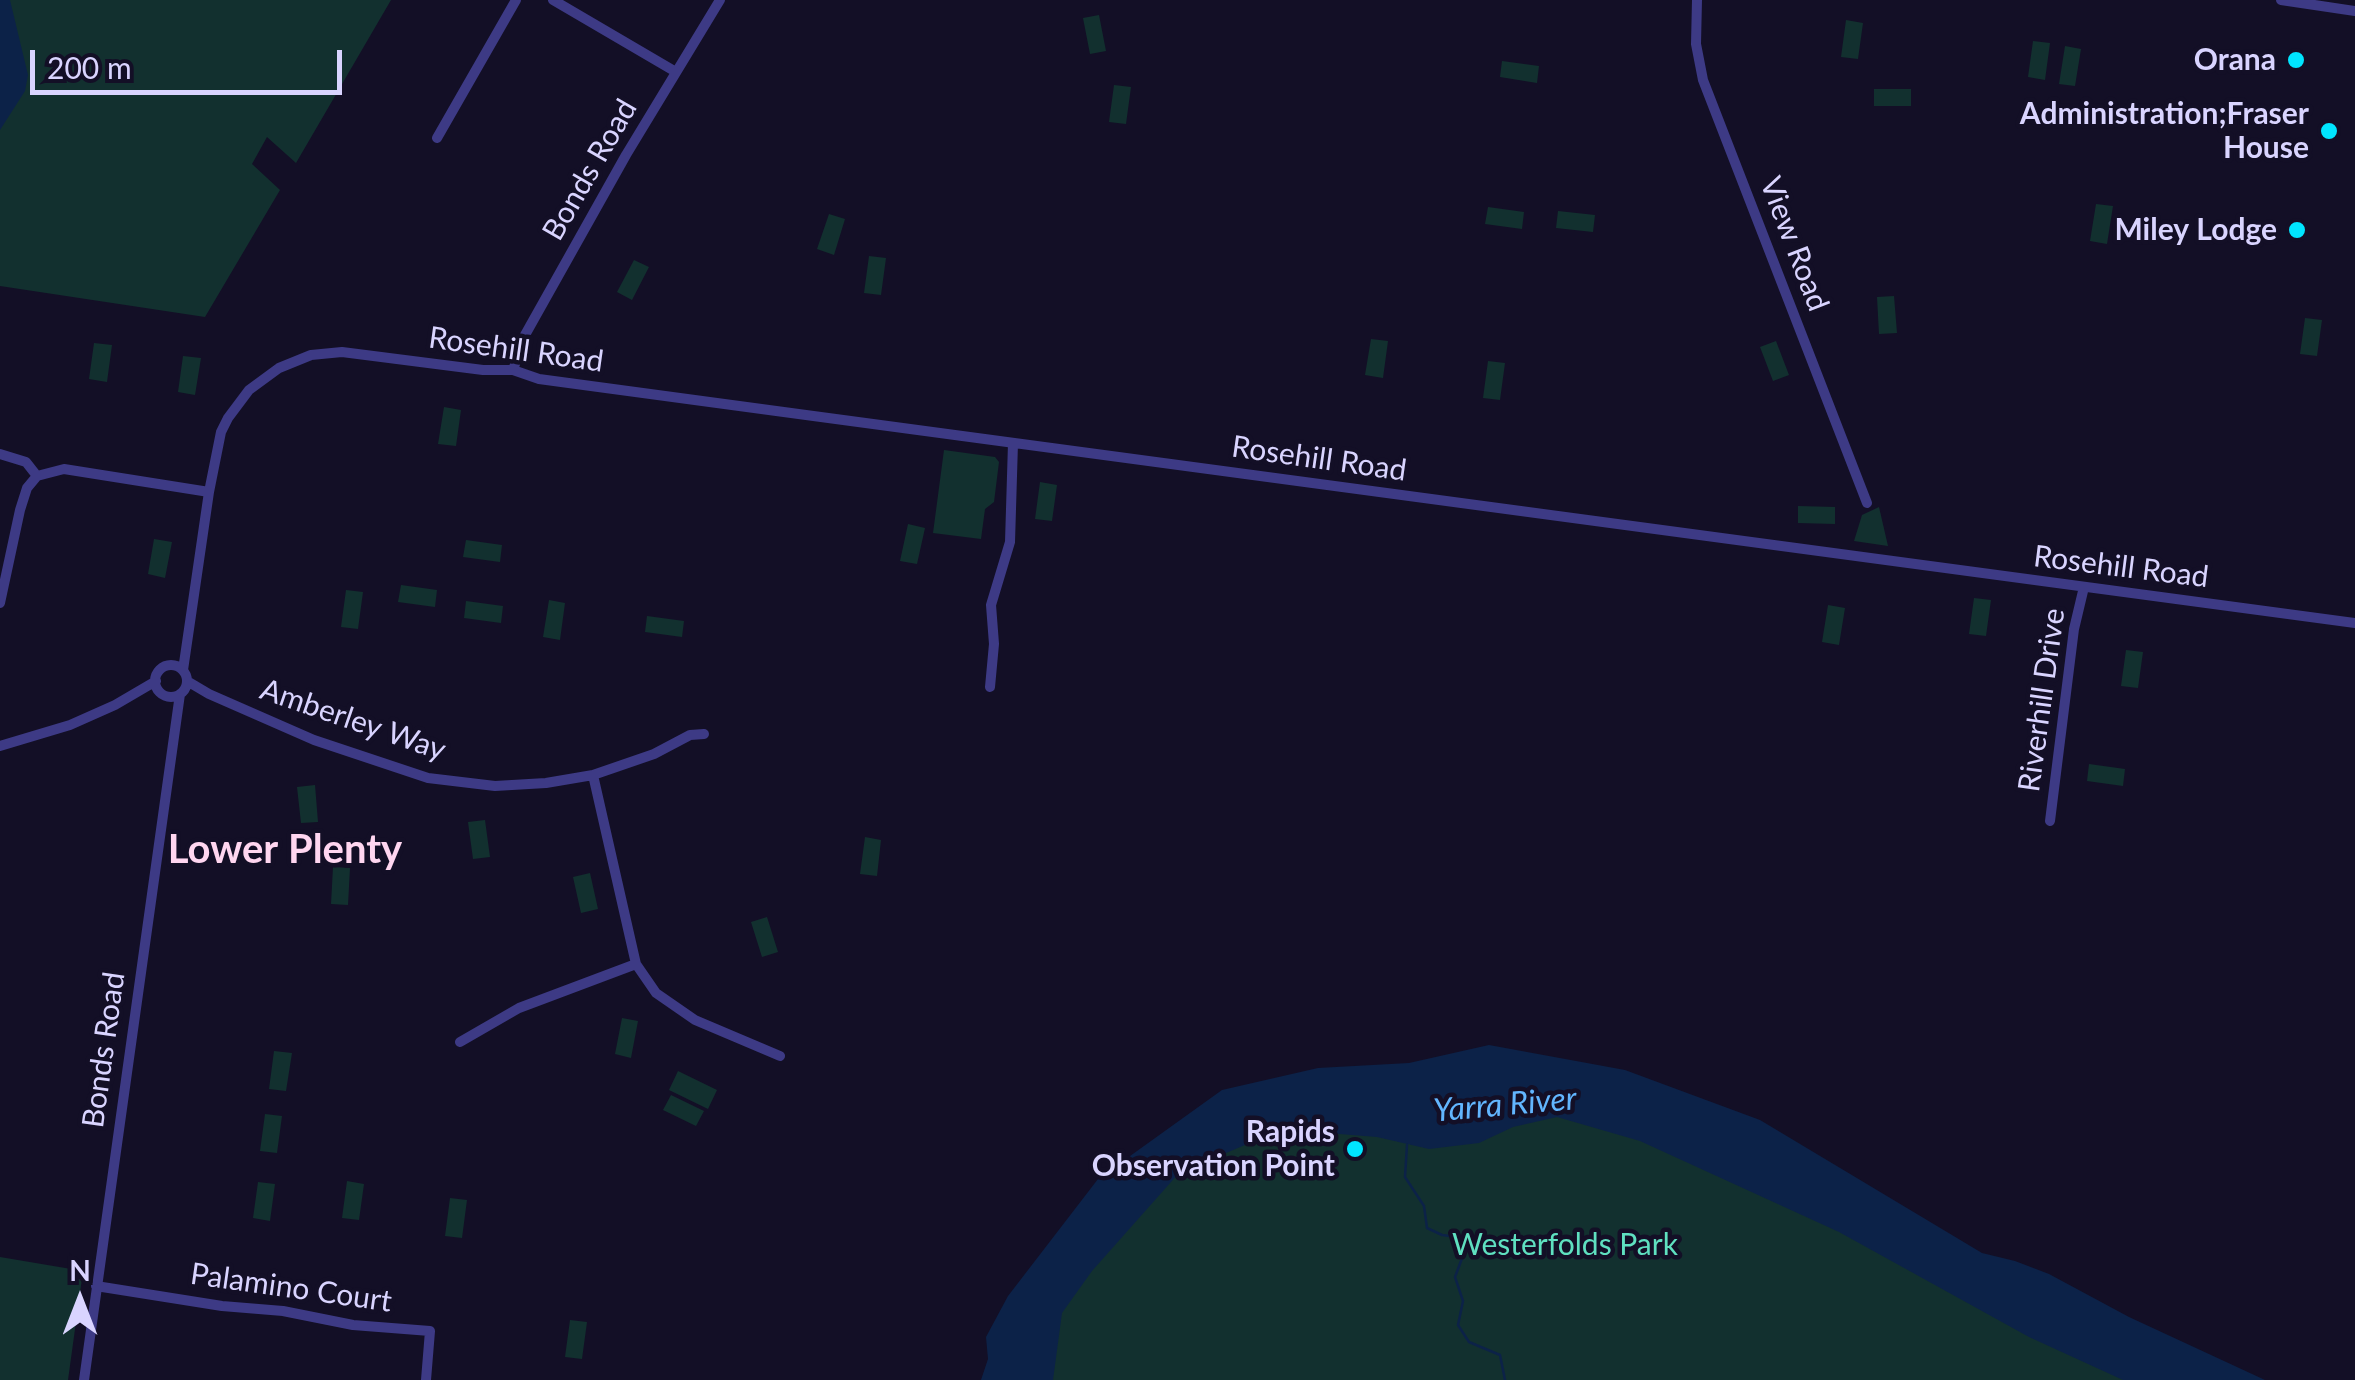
<!DOCTYPE html>
<style>
body{margin:0}
#map{position:relative;width:2355px;height:1380px;overflow:hidden;background:#130f26;font-family:Lato,sans-serif}
canvas{display:block}
.north{position:absolute;left:30px;top:1250px;width:100px;height:100px;-webkit-text-stroke:8px #130f26;paint-order:stroke;rotate:0deg;font-size:28px;font-weight:700;line-height:40px;text-align:center;color:#d9d4ff}
.north::after{content:'';display:block;margin:auto;width:35px;height:45px;background:#d9d4ff;clip-path:polygon(50% 0,100% 100%,50% 72%,0 100%)}
.scale{position:absolute;left:30px;top:50px;width:312px;height:45px;box-sizing:border-box;border:5px solid #d9d4ff;border-top:0;padding-left:12px;font-size:30px;line-height:35px;white-space:nowrap;color:#d9d4ff;-webkit-text-stroke:8px #130f26;paint-order:stroke}
</style>
<div id="map">
<canvas width="2355" height="1380"></canvas>
<div class="north">N</div>
<div class="scale">200 m</div>
</div>
<script>
const g = document.querySelector('canvas').getContext('2d');
g.lineJoin = 'round';
function paint(path, color) {
  g.fillStyle = color;
  g.fill(path, 'evenodd');
}
function toPath(rows) {
  const path = new Path2D();
  for (const r of rows) {
    if (r.length === 3) {
      path.moveTo(r[0] + r[2], r[1]);
      path.arc(r[0], r[1], r[2], 0, 2 * Math.PI);
      continue;
    }
    path.moveTo(r[0], r[1]);
    for (let i = 2; i < r.length; i += 2) path.lineTo(r[i], r[i + 1]);
  }
  return path;
}
function strokePath(path, color, width, dash) {
  g.strokeStyle = color;
  g.lineWidth = width;
  g.lineCap = dash ? 'butt' : 'round';
  g.setLineDash(dash || []);
  g.stroke(path);
}
function label(font, color, halo, rows, align = 'center') {
  g.font = font + ' Lato,sans-serif';
  g.lineWidth = 9;
  g.setLineDash([]);
  g.textBaseline = 'middle';
  g.strokeStyle = halo;
  g.fillStyle = color;
  for (const [text, x, y, turn = 0] of rows) {
    g.save();
    g.translate(x, y);
    g.rotate((+turn || 0) * Math.PI / 180);
    g.textAlign = isNaN(turn) ? turn : align;
    if (halo) g.strokeText(text, 0, 0);
    g.fillText(text, 0, 0);
    g.restore();
  }
}
paint(toPath([
 [0,0,391,0,296,163,267,137,252,164,280,190,205,317,0,286],
 [1099,15,1106,51,1090,54,1083,18],
 [1846,20,1863,23,1858,59,1841,57],
 [2033,41,2050,43,2045,80,2028,77],
 [2065,46,2081,49,2075,86,2059,84],
 [1502,61,1539,66,1537,83,1500,77],
 [1114,85,1131,87,1126,124,1109,122],
 [1874,89,1911,89,1911,106,1874,106],
 [2096,204,2113,206,2107,244,2090,241],
 [1488,207,1524,212,1522,229,1485,224],
 [1558,211,1595,215,1593,232,1556,228],
 [829,214,845,219,834,255,817,249],
 [869,256,886,258,881,295,864,293],
 [634,260,649,267,632,300,617,292],
 [1894,296,1897,333,1879,334,1877,297],
 [2305,318,2322,320,2317,356,2300,354],
 [1371,339,1388,341,1383,378,1365,375],
 [1776,341,1789,375,1773,381,1760,347],
 [94,343,112,345,107,382,89,379],
 [183,356,201,358,195,395,178,392],
 [1488,361,1505,363,1500,400,1483,398],
 [444,407,461,410,456,446,438,444],
 [944,450,995,457,999,462,994,502,985,509,981,539,933,533],
 [1040,482,1057,485,1052,521,1035,519],
 [1798,506,1835,507,1835,524,1798,523],
 [1879,507,1888,546,1854,541,1862,515],
 [908,524,925,528,917,564,900,561],
 [154,539,172,542,165,578,148,574],
 [466,540,502,545,500,562,463,557],
 [401,585,437,590,435,607,398,602],
 [346,590,363,592,358,629,341,627],
 [1974,598,1991,600,1986,636,1969,634],
 [549,600,565,603,560,640,543,637],
 [466,601,503,606,501,623,464,618],
 [1828,605,1845,608,1839,645,1822,642],
 [647,616,684,621,682,637,645,632],
 [2126,650,2143,652,2138,688,2121,686],
 [2089,764,2125,769,2123,786,2087,781],
 [315,785,318,822,301,823,297,787],
 [485,820,490,857,473,859,468,822],
 [865,837,881,840,877,876,860,874],
 [333,867,350,868,348,905,331,904],
 [590,873,598,909,581,913,573,877],
 [767,917,778,952,762,957,751,922],
 [622,1018,638,1021,631,1058,615,1054],
 [274,1051,292,1053,286,1091,269,1089],
 [678,1071,717,1090,708,1109,669,1090],
 [671,1095,704,1111,696,1126,663,1110],
 [265,1114,282,1116,277,1153,260,1151],
 [1523,1115,1606,1115,2139,1380,1028,1380,1044,1320,1118,1210,1228,1132],
 [347,1181,364,1184,359,1220,342,1218],
 [258,1182,275,1184,270,1221,253,1218],
 [450,1198,467,1200,462,1238,445,1236],
 [0,1257,83,1271,68,1380,0,1380],
 [570,1320,587,1322,582,1359,565,1357]
]), '#12302f');
paint(toPath([
 [0,0,10,0,28,75,25,91,0,130],
 [1489,1045,1625,1070,1760,1120,1982,1253,2015,1261,2049,1274,2129,1317,2265,1380,2123,1380,2029,1337,1839,1232,1640,1141,1557,1117,1513,1127,1479,1143,1429,1149,1377,1137,1302,1131,1252,1142,1179,1173,1092,1271,1062,1313,1053,1380,981,1380,988,1359,986,1337,1008,1296,1098,1179,1222,1090,1318,1068,1409,1063]
]), '#0c2248');
strokePath(toPath([
 [1407,1145,1405,1177,1424,1206,1427,1228,1442,1235,1458,1237,1464,1253,1455,1277,1463,1301,1458,1325,1469,1342,1500,1355,1505,1380]
]), '#0c2248', 2.5);
strokePath(toPath([
 [553,0,676,72],
 [1697,0,1696,44,1703,80,1867,503],
 [2281,0,2355,11],
 [437,138,516,0],
 [513,370,525,335,626,155,720,0],
 [0,454,26,462,37,476],
 [0,603,20,510,27,488,37,476,64,469,209,492],
 [171,681,16],
 [183,670,209,492,221,432,228,418,249,390,279,368,311,355,342,352,483,370,513,370,539,379,806,415,2355,623],
 [187,681,209,694,314,740,428,778,495,786,546,783,593,775,636,964,656,993,695,1020,780,1056],
 [990,687,994,644,991,605,1010,542,1013,443],
 [0,746,70,725,115,705,156,681],
 [593,775,654,754,690,735,704,734],
 [2050,821,2074,629,2084,587],
 [460,1042,519,1008,636,964],
 [96,1286,222,1306,283,1311,353,1325,430,1331,426,1380],
 [84,1380,180,694]
]), '#3d3a85', 10);
for (const [x, y, r, color] of [
 [2296,60,10,"#00e5ff"],
 [2329,131,10,"#00e5ff"],
 [2297,230,10,"#00e5ff"],
 [1355,1149,10,"#00e5ff"]
]) {
  const dot = new Path2D();
  dot.arc(x, y, r, 0, 2 * Math.PI);
  g.fillStyle = color;
  g.fill(dot);
  strokePath(dot, '#130f26', 4);
}
label('bold 30px', '#d9d4ff', '#130f26', [
 ["Orana",2276,60],
 ["Administration;Fraser",2309,114],
 ["House",2309,148],
 ["Miley Lodge",2277,230],
 ["Rapids",1335,1132],
 ["Observation Point",1335,1166]
], 'right');
label('30px', '#d9d4ff', '#130f26', [
 ["Bonds Road",590,170,-60],
 ["View Road",1794,244,69],
 ["Rosehill Road",516,350,8],
 ["Rosehill Road",1319,459,8],
 ["Rosehill Road",2121,567,7],
 ["Riverhill Drive",2042,700,-82],
 ["Amberley Way",353,720,19],
 ["Bonds Road",104,1050,-82],
 ["Palamino Court",291,1288,8]
]);
label('30px', '#5fe0c0', '#130f26', [
 ["Westerfolds Park",1565,1245]
]);
label('italic 32px', '#62b6ff', '#130f26', [
 ["Yarra River",1505,1105,-5]
]);
label('bold 40px', '#ffd6f0', '#130f26', [
 ["Lower Plenty",285,850]
]);
</script>
